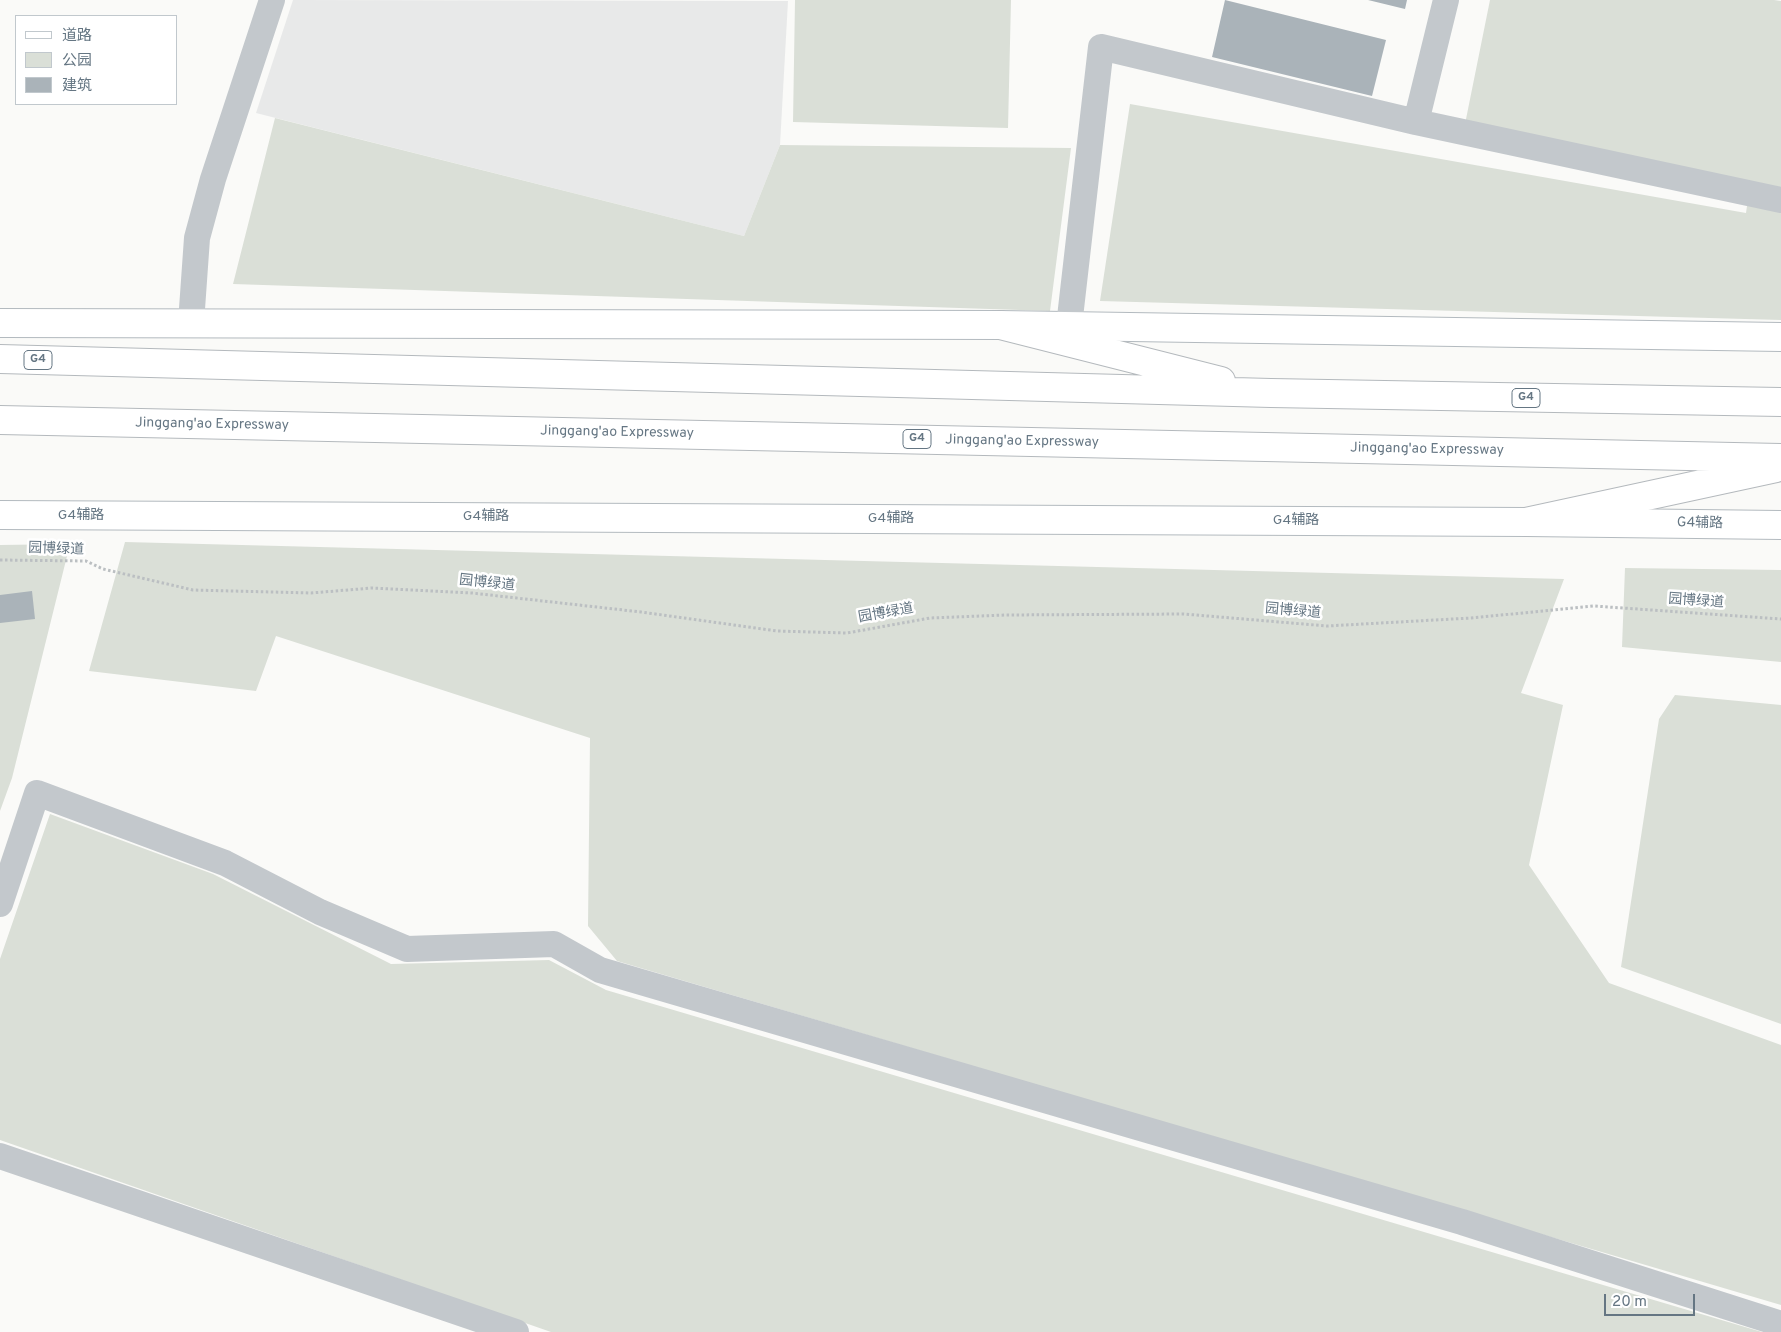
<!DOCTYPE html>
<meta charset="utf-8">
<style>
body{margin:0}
#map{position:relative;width:1781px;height:1332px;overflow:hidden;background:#fafaf8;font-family:Overpass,"Noto Sans SC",sans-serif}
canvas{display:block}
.legend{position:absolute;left:15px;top:15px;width:162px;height:90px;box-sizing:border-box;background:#fff;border:1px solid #c1c8cd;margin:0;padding:6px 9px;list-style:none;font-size:15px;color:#657683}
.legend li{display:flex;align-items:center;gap:10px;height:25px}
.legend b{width:25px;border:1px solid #c1c8cd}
.scale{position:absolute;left:1604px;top:1294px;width:91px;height:22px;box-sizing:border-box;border:2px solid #657683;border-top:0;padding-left:6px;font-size:15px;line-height:18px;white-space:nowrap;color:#657683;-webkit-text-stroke:4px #fff;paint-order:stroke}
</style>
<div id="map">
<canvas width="1781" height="1332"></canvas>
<ul class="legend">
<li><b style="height:6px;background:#fff"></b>道路</li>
<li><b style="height:14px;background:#dadfd7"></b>公园</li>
<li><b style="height:14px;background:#aab3b9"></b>建筑</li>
</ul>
<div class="scale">20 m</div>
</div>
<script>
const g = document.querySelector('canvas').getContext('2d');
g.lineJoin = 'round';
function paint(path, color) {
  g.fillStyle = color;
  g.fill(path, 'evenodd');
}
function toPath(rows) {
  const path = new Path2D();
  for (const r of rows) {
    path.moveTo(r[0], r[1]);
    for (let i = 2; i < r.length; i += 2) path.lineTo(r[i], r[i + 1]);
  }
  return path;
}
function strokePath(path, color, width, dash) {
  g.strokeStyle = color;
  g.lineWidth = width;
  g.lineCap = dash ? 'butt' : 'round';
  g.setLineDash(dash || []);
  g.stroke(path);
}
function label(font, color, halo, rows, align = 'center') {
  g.font = font + ' Overpass,"Noto Sans SC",sans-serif';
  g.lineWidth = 5;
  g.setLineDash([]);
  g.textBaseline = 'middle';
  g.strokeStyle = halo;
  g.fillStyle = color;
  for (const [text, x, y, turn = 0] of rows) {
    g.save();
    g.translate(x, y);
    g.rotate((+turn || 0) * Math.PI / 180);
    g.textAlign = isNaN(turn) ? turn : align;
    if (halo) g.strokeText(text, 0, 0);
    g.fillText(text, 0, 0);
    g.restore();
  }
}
paint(toPath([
 [293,0,788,1,780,145,744,236,256,113]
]), '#e8e9e9');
paint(toPath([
 [795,0,1011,0,1008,128,793,122],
 [1490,0,1774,0,1781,1,1781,193,1464,129],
 [1130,104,1746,213,1748,199,1781,209,1781,320,1100,301],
 [275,118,744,236,780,145,1071,148,1050,311,233,284],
 [125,542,1564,579,1521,693,1563,705,1529,865,1609,983,1781,1045,1781,1305,617,961,588,926,590,738,276,636,256,691,89,671],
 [70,544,12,778,0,811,0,545],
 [1625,568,1781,570,1781,662,1622,647],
 [1675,695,1781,705,1781,1024,1621,967,1659,719],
 [50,814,213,874,391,964,549,960,606,990,1762,1332,551,1332,0,1140,0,959]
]), '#dadfd7');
paint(toPath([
 [1225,0,1386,40,1372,96,1212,57],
 [1368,0,1407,0,1405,9],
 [32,591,35,619,0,623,0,595]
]), '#aab3b9');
const secondary = toPath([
 [0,323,1000,325,1781,337],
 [0,515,1526,522,1781,525]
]);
const highway = toPath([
 [1000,325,1221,381],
 [0,359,1271,393,1781,402],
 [0,420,1781,458],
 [1526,522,1776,468]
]);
strokePath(secondary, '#b3babf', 30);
strokePath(highway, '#b4b9bd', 30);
strokePath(toPath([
 [0,560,86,561,103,569,193,590,311,593,372,588,472,593,641,612,777,631,847,633,930,618,1006,615,1184,614,1327,626,1471,618,1594,606,1781,619]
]), '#bbbfc2', 3, [2.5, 2.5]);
strokePath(toPath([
 [1446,0,1416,122,1781,200],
 [191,323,197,238,213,179,272,0],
 [1069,326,1101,47,1416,122],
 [0,904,37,793,225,863,320,912,407,949,554,944,600,970,1462,1222,1781,1324],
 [0,1156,516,1332]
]), '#c3c8cc', 26);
strokePath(secondary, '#fff', 28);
strokePath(highway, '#fff', 28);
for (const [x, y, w] of [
 [38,360,28],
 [1526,398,28],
 [917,439,28]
]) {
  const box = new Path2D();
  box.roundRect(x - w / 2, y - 9.5, w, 19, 4);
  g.fillStyle = '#fff';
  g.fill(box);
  strokePath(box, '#657683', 1);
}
label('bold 12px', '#657683', null, [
 ["G4",38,360],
 ["G4",1526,398],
 ["G4",917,439]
]);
label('14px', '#657683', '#fff', [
 ["Jinggang'ao Expressway",212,425,1],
 ["Jinggang'ao Expressway",617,433,1],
 ["Jinggang'ao Expressway",1022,442,1],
 ["Jinggang'ao Expressway",1427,450,1],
 ["G4辅路",81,516],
 ["G4辅路",486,517],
 ["G4辅路",891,519],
 ["G4辅路",1296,521],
 ["G4辅路",1700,524,1],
 ["园博绿道",56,550,2],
 ["园博绿道",487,584,6],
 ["园博绿道",1696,602,4],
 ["园博绿道",1293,612,5],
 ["园博绿道",886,614,-10]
]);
</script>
